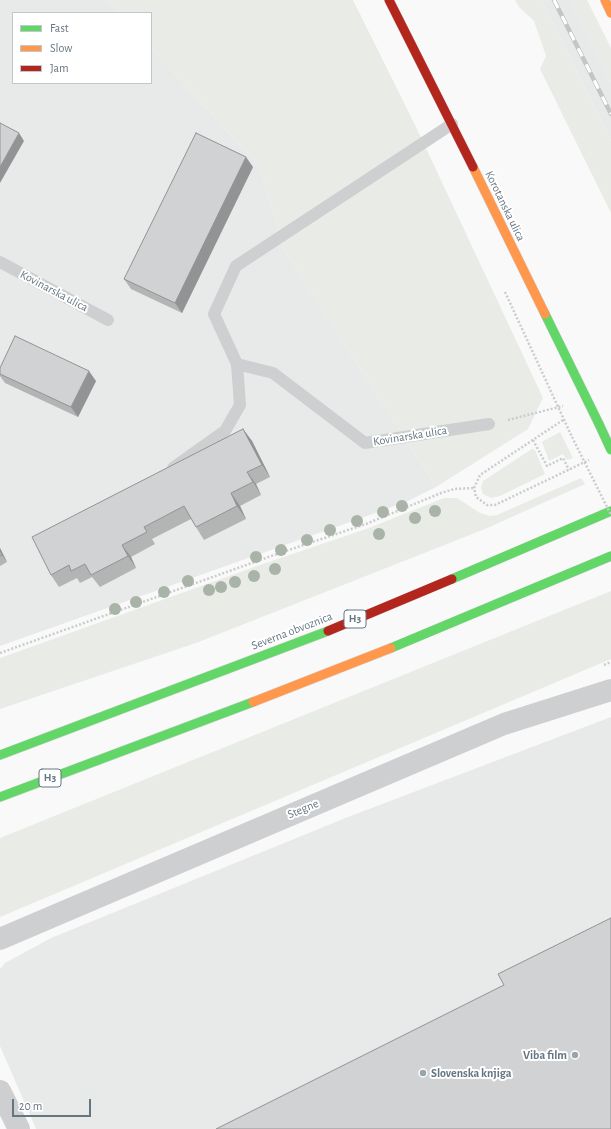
<!DOCTYPE html>
<style>
body{margin:0}
#map{position:relative;width:611px;height:1129px;overflow:hidden;background:#f9f9f9;font-family:"Alegreya Sans",sans-serif}
canvas{display:block}
.legend{position:absolute;left:12px;top:12px;width:140px;height:72px;box-sizing:border-box;background:#fff;border:1px solid #c1c8cd;margin:0;padding:5px 7px;list-style:none;font-size:12px;color:#657683}
.legend li{display:flex;align-items:center;gap:8px;height:20px}
.legend b{width:20px;border:1px solid #c1c8cd}
.scale{position:absolute;left:12px;top:1099px;width:79px;height:18px;box-sizing:border-box;border:2px solid #657683;border-top:0;padding-left:5px;font-size:12px;line-height:14px;white-space:nowrap;color:#657683;-webkit-text-stroke:3px #fff;paint-order:stroke}
</style>
<div id="map">
<canvas width="611" height="1129"></canvas>
<ul class="legend">
<li><b style="height:5px;background:#63d668"></b>Fast</li>
<li><b style="height:5px;background:#ff974d"></b>Slow</li>
<li><b style="height:5px;background:#b3261e"></b>Jam</li>
</ul>
<div class="scale">20 m</div>
</div>
<script>
const g = document.querySelector('canvas').getContext('2d');
g.lineJoin = 'round';
function paint(path, color) {
  g.fillStyle = color;
  g.fill(path, 'evenodd');
}
function toPath(rows) {
  const path = new Path2D();
  for (const r of rows) {
    path.moveTo(r[0], r[1]);
    for (let i = 2; i < r.length; i += 2) path.lineTo(r[i], r[i + 1]);
  }
  return path;
}
function strokePath(path, color, width, dash) {
  g.strokeStyle = color;
  g.lineWidth = width;
  g.lineCap = dash ? 'butt' : 'round';
  g.setLineDash(dash || []);
  g.stroke(path);
}
function label(font, color, halo, rows, align = 'center') {
  g.font = font + ' "Alegreya Sans",sans-serif';
  g.lineWidth = 4;
  g.setLineDash([]);
  g.textBaseline = 'middle';
  g.strokeStyle = halo;
  g.fillStyle = color;
  for (const [text, x, y, turn = 0] of rows) {
    g.save();
    g.translate(x, y);
    g.rotate((+turn || 0) * Math.PI / 180);
    g.textAlign = isNaN(turn) ? turn : align;
    if (halo) g.strokeText(text, 0, 0);
    g.fillText(text, 0, 0);
    g.restore();
  }
}
paint(toPath([
 [0,0,108,0,119,13,13,13,13,83,151,83,151,48,260,167,283,248,436,487,408,501,367,516,0,646],
 [541,0,570,0,611,82,611,141],
 [611,717,611,1129,36,1129,0,1046,0,969,5,963,51,938,348,817]
]), '#e8e9e9');
paint(toPath([
 [108,0,353,0,417,129,543,398,528,429,436,487,283,248,260,167,151,48,151,13,119,13],
 [515,0,541,0,611,141,611,213,540,69,546,56,534,21,519,7],
 [570,0,587,0,611,48,611,82],
 [560,432,573,458,567,460,563,454,549,461,542,442],
 [532,449,535,450,545,474,500,496,491,498,483,494,481,487,483,481],
 [581,478,585,484,485,529,196,643,0,709,0,658,260,565,369,528,444,498,457,498,480,513,490,516,497,515],
 [611,591,611,659,0,917,0,838]
]), '#e8ebe6');
const fast = toPath([
 [545,314,599,424],
 [452,579,611,511],
 [391,648,611,556],
 [0,755,328,631],
 [0,797,253,702]
]);
const slow = toPath([
 [605,0,611,13],
 [473,167,545,314],
 [253,702,391,648]
]);
const jam = toPath([
 [389,0,473,167],
 [328,631,452,579]
]);
strokePath(fast, '#d5d6d7', 10);
strokePath(slow, '#d5d6d7', 10);
strokePath(jam, '#d5d6d7', 10);
strokePath(toPath([
 [505,292,572,437],
 [508,420,563,406],
 [563,420,480,475,474,488,476,497,487,505,495,505,589,460],
 [533,440,547,466,563,458,569,470],
 [0,653,277,554,366,524,441,493,454,489,474,488],
 [604,665,611,662]
]), '#cbcccd', 2.5, [2, 2]);
strokePath(toPath([
 [452,124,236,266,214,314,237,364,273,373,365,443,489,424],
 [0,262,108,320],
 [173,468,225,431,240,405,237,364]
]), '#cecfd0', 12);
strokePath(toPath([
 [0,939,504,724,611,690],
 [0,1091,19,1129]
]), '#cecfd0', 22);
strokePath(fast, '#63d668', 9);
strokePath(slow, '#ff974d', 9);
strokePath(jam, '#b3261e', 9);
const rail = toPath([
 [554,0,611,114]
]);
strokePath(rail, '#c3c5c6', 4.5);
strokePath(rail, '#fff', 3, [9]);
const fastBridge = toPath([
 [599,424,611,450]
]);
strokePath(fastBridge, '#d5d6d7', 10, []);
strokePath(toPath([
 [572,437,611,515]
]), '#cbcccd', 2.5, [2, 2]);
strokePath(fastBridge, '#63d668', 9);
g.fillStyle = '#a9b3a7';
for (const [x, y] of [
 [402,506],
 [435,511],
 [383,512],
 [415,518],
 [357,521],
 [330,530],
 [379,534],
 [307,540],
 [281,550],
 [256,557],
 [275,569],
 [254,576],
 [188,581],
 [235,582],
 [221,587],
 [209,590],
 [164,592],
 [136,602],
 [115,609]
]) {
  g.beginPath();
  g.arc(x, y, 6, 0, 2 * Math.PI);
  g.fill();
}
paint(toPath([
 [253,167,182,313,131,289,124,279],
 [0,368,96,381,78,417,5,383,0,376],
 [243,429,252,441,270,477,256,484,261,495,240,506,246,519,204,540,196,527,191,519,152,539,155,544,131,557,136,568,100,587,92,577,80,583,77,578,59,587,51,575],
 [0,548,7,562,0,566]
]), '#b3b5b5');
paint(toPath([
 [19,133,24,141,0,183,0,167],
 [246,157,253,167,182,313,175,303],
 [89,371,96,381,78,417,71,407],
 [243,429,252,441,270,477,262,465],
 [247,472,256,484,261,495,253,482],
 [231,493,240,506,246,519,237,506],
 [122,545,131,557,136,568,128,556],
 [0,548,7,562,2,555,0,550]
]), '#929394');
const building = toPath([
 [0,123,19,133,0,167,0,123],
 [196,133,246,157,175,303,124,279,196,133],
 [15,336,89,371,71,407,0,374,0,368,15,336],
 [243,429,262,465,247,472,253,482,231,493,237,506,196,527,184,506,144,527,147,532,122,545,128,556,91,575,85,564,71,571,69,565,51,575,32,537,243,429],
 [0,550,2,555,0,556,0,550],
 [611,918,611,1129,216,1129,504,985,498,974,611,918]
]);
paint(building, '#d0d2d3');
strokePath(building, '#929394', 1);
for (const [x, y, r, color] of [
 [575,1055,4,"#99a4ac"],
 [423,1073,4,"#99a4ac"]
]) {
  const dot = new Path2D();
  dot.arc(x, y, r, 0, 2 * Math.PI);
  g.fillStyle = color;
  g.fill(dot);
  strokePath(dot, '#fff', 1.5);
}
for (const [x, y, w] of [
 [355,619,22],
 [50,778,22]
]) {
  const box = new Path2D();
  box.roundRect(x - w / 2, y - 9, w, 18, 3);
  g.fillStyle = '#fff';
  g.fill(box);
  strokePath(box, '#657683', 1);
}
label('bold 11px', '#657683', null, [
 ["H3",355,619],
 ["H3",50,778]
]);
label('12px', '#657683', '#fff', [
 ["Korotanska ulica",505,206,64],
 ["Kovinarska ulica",54,291,28],
 ["Kovinarska ulica",410,436,-9],
 ["Severna obvoznica",292,631,-21],
 ["Stegne",303,809,-23]
]);
label('bold 12px', '#657683', '#fff', [
 ["Viba film",567,1055],
 ["Slovenska knjiga",431,1073,"left"]
], 'right');
</script>
